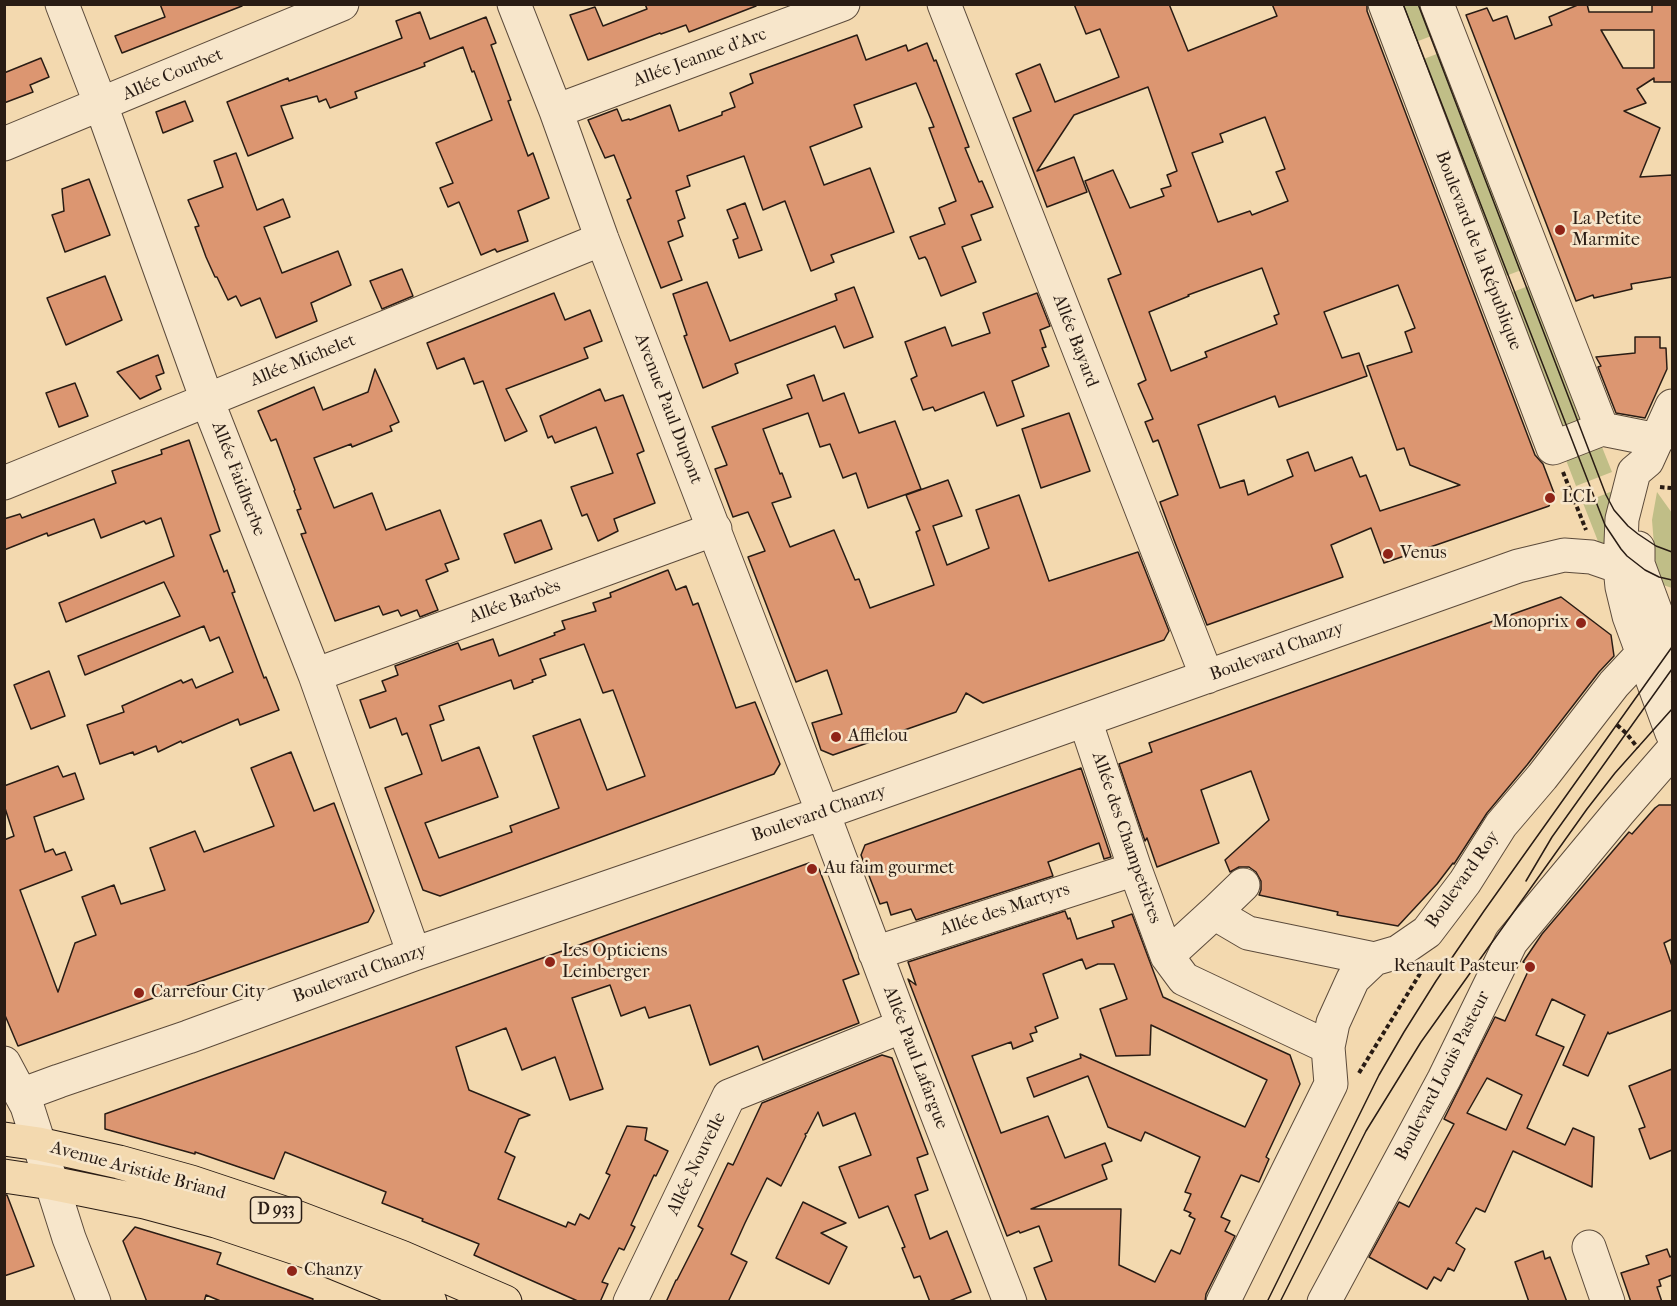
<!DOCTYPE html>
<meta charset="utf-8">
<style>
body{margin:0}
#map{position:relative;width:1677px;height:1306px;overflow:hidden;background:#f3d9af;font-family:"IM FELL French Canon",serif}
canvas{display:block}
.frame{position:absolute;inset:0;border:6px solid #291c14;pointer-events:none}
</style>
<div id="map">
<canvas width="1677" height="1306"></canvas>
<div class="frame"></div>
</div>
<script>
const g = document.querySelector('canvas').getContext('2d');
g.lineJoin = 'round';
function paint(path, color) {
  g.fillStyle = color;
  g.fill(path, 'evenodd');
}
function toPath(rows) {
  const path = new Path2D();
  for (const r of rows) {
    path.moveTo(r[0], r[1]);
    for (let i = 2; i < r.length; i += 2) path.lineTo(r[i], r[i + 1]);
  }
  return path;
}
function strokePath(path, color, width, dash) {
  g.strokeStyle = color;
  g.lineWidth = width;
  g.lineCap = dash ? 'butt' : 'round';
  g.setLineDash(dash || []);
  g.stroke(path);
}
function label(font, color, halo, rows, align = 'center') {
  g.font = font + ' "IM FELL French Canon",serif';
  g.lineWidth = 5;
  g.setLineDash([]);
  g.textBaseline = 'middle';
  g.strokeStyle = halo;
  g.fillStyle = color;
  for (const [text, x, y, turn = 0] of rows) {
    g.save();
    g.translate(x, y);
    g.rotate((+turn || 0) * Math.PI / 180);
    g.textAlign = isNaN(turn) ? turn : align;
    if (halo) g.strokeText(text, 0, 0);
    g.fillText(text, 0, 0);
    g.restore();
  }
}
paint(toPath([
 [1399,5,1423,5,1434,35,1413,43],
 [1442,52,1524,269,1503,277,1421,60],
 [1531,285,1582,420,1562,428,1510,293],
 [1602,447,1612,472,1576,486,1566,460],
 [1615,490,1612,537,1601,549,1583,503],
 [1657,492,1672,513,1672,588,1657,583,1652,520]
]), '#c0be87');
const building = toPath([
 [160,4,242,4,242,6,122,53,115,36,165,17,160,4],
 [645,4,756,4,756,6,689,32,686,25,661,34,660,33,588,60,570,15,595,7,603,26,647,9,645,4],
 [1074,4,1169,4,1188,51,1277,16,1272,4,1367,4,1367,11,1535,455,1543,464,1554,493,1549,506,1384,563,1371,528,1331,545,1343,577,1207,625,1174,540,1160,502,1178,495,1158,440,1153,442,1145,422,1153,419,1138,384,1146,380,1108,279,1121,274,1085,181,1113,170,1130,208,1164,196,1161,189,1171,186,1167,175,1177,171,1148,87,1074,115,1037,171,1074,157,1087,192,1047,207,1013,118,1031,111,1016,74,1040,64,1055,102,1119,77,1100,29,1086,34,1074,4],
 [1265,117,1285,169,1276,172,1288,201,1252,215,1250,211,1218,222,1192,153,1223,142,1220,134,1265,117],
 [1262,268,1279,314,1274,316,1277,324,1205,352,1207,357,1171,371,1149,312,1189,296,1188,295,1262,268],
 [1398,285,1415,328,1405,332,1412,352,1367,366,1397,450,1404,448,1410,465,1460,485,1380,511,1366,475,1360,477,1352,457,1315,471,1308,452,1287,460,1293,476,1248,495,1244,480,1220,488,1198,425,1275,396,1279,407,1367,376,1359,353,1342,358,1324,312,1398,285],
 [1580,4,1587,4,1589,12,1652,12,1652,4,1672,4,1672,82,1654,82,1654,78,1637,89,1646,103,1624,111,1660,128,1640,177,1672,175,1672,277,1631,284,1632,289,1594,298,1593,295,1576,301,1466,15,1487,8,1493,21,1507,16,1515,39,1552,25,1549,17,1580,4],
 [1601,30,1654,30,1654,68,1623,68,1601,30],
 [420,12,430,39,486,17,496,43,491,45,511,100,508,101,528,156,533,153,549,198,518,211,528,241,497,252,495,249,481,255,459,202,448,207,440,188,453,183,436,143,492,120,474,71,472,72,463,47,424,63,425,66,355,92,357,98,330,108,326,99,319,102,317,96,281,106,293,138,248,156,227,102,288,78,289,81,402,38,396,21,420,12],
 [857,35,866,60,906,45,908,51,927,43,934,61,936,60,969,147,965,148,979,182,982,181,993,207,971,215,981,240,962,247,976,282,941,296,927,260,925,257,919,259,910,237,945,224,939,208,956,201,929,128,934,127,916,83,854,105,862,127,810,147,824,185,870,168,894,232,831,255,834,262,811,271,785,201,763,210,744,156,687,176,690,186,676,191,685,218,678,221,683,236,668,242,682,280,661,288,627,200,631,198,614,155,605,158,588,120,617,109,622,121,629,119,630,120,670,105,679,131,722,115,722,112,735,107,730,93,753,83,750,74,857,35],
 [41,58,49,77,30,85,33,92,4,103,4,73,41,58],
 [185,101,193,121,163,133,156,112,185,101],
 [236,153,257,210,283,199,290,217,264,227,282,273,338,251,351,285,311,303,317,321,276,338,260,298,241,306,236,296,228,300,217,277,215,277,206,257,195,227,199,226,188,200,223,187,214,161,236,153],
 [89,179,110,235,65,252,52,215,64,211,62,189,89,179],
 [745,203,762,250,739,258,733,240,738,238,727,210,745,203],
 [402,269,413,296,382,309,370,281,402,269],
 [105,276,122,320,66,345,47,298,105,276],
 [707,282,730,341,837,300,835,294,854,287,873,337,844,348,835,326,735,364,738,373,703,388,684,336,687,335,673,294,707,282],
 [554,293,565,320,590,310,602,341,584,348,588,358,506,389,527,431,505,441,483,381,474,384,464,358,437,369,427,343,554,293],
 [1037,293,1050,326,1040,330,1046,347,1042,348,1049,366,1012,381,1024,416,997,426,984,392,935,411,933,407,923,410,911,379,917,376,905,342,945,327,952,346,990,333,983,313,1037,293],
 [1635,337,1660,337,1660,348,1666,348,1667,369,1645,418,1616,413,1598,367,1601,366,1596,357,1635,353,1635,337],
 [158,355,164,373,156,376,161,389,140,399,117,372,158,355],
 [375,369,399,422,390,426,392,431,352,447,351,444,314,458,334,508,372,493,386,530,440,510,459,559,445,564,448,571,426,580,438,610,420,617,417,610,401,616,398,610,383,615,379,606,335,621,301,534,306,533,297,510,301,509,294,491,295,490,276,439,271,441,258,411,314,387,323,410,368,392,375,369],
 [814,375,823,401,844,393,859,433,895,421,921,489,868,508,856,473,843,478,830,444,820,447,808,413,763,429,780,474,782,473,791,497,772,503,790,547,834,530,855,580,859,579,870,608,934,585,916,532,920,530,906,495,948,480,962,516,933,526,947,565,989,548,976,510,1019,495,1049,581,1138,552,1169,631,1164,640,983,703,966,693,956,712,833,755,821,750,812,723,842,714,827,670,796,682,748,557,765,551,748,512,733,517,715,469,727,465,712,427,792,398,787,385,814,375],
 [75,383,88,416,59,427,46,393,75,383],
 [600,389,605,401,623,395,644,451,637,454,655,503,614,519,618,531,598,541,587,514,582,516,571,487,613,473,596,427,555,443,552,436,548,438,540,416,600,389],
 [1069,413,1090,471,1041,488,1022,429,1069,413],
 [189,440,220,531,210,535,224,572,227,570,235,592,232,593,264,678,266,677,279,710,240,725,238,719,182,743,181,741,158,752,156,746,134,755,133,752,100,764,87,725,124,712,122,706,181,680,183,683,192,679,196,688,233,672,219,637,210,641,204,626,85,675,78,656,180,616,164,582,66,622,59,603,174,556,161,518,146,524,144,521,101,538,94,519,48,536,47,533,4,550,4,519,20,514,22,518,116,483,112,471,162,454,161,450,189,440],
 [541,520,552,549,515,563,504,534,541,520],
 [668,570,676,590,686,586,693,605,698,603,736,708,755,702,780,764,774,774,440,896,423,890,385,788,422,774,407,733,402,735,396,718,370,728,360,700,386,691,382,681,398,675,395,666,458,643,461,650,493,639,499,656,555,635,554,633,565,629,562,621,596,611,593,603,611,597,610,593,668,570],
 [584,644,603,693,613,690,645,776,607,790,580,719,533,736,559,808,510,826,512,832,439,858,425,823,498,797,479,747,442,761,430,725,444,720,439,706,511,680,514,689,533,682,532,680,546,675,540,659,584,644],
 [1561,597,1611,635,1614,656,1599,672,1527,765,1487,813,1454,864,1453,863,1437,884,1398,926,1337,915,1338,912,1259,895,1261,890,1261,881,1256,872,1249,867,1239,867,1230,872,1225,860,1269,820,1251,771,1201,790,1219,843,1157,867,1147,838,1145,841,1119,764,1152,752,1149,743,1561,597],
 [49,671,65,716,31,729,14,685,49,671],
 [291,752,314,811,334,803,374,911,368,922,18,1046,4,1013,4,840,14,836,4,805,4,786,58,766,63,777,75,773,84,799,34,817,45,852,53,849,56,855,65,852,72,870,20,890,58,992,75,943,96,935,82,897,114,885,121,904,165,890,150,848,195,831,204,852,274,826,251,768,291,752],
 [1081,768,1111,857,1104,859,1099,843,1048,862,1053,876,916,920,911,909,891,915,887,902,880,904,861,855,865,845,1081,768],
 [1659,805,1672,805,1672,939,1664,943,1672,966,1672,1010,1609,1034,1608,1032,1588,1076,1563,1065,1585,1015,1552,999,1536,1035,1564,1047,1527,1128,1565,1145,1573,1128,1594,1137,1592,1187,1513,1151,1485,1212,1476,1208,1456,1243,1465,1249,1454,1271,1448,1268,1441,1281,1434,1277,1427,1289,1369,1257,1399,1202,1409,1207,1454,1124,1444,1119,1495,1017,1505,1021,1531,965,1523,962,1542,934,1629,832,1632,834,1655,808,1659,805],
 [1487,1078,1522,1095,1506,1130,1467,1113,1487,1078],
 [809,863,819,869,859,974,843,980,859,1023,763,1060,758,1046,710,1065,690,1005,649,1018,645,1007,621,1016,610,985,572,998,603,1089,570,1100,555,1057,522,1070,506,1028,456,1047,469,1090,530,1115,519,1119,505,1152,515,1157,498,1199,566,1227,568,1222,575,1225,580,1214,589,1219,610,1175,606,1173,627,1126,647,1128,645,1140,668,1151,656,1176,654,1175,631,1225,635,1227,624,1250,619,1248,602,1282,608,1284,600,1302,580,1302,474,1255,479,1244,422,1221,423,1219,382,1203,386,1192,285,1152,274,1179,195,1152,195,1154,105,1129,105,1114,809,863],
 [1065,911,1068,919,1070,918,1077,939,1114,927,1112,921,1132,914,1163,997,1290,1055,1300,1084,1266,1157,1269,1159,1259,1182,1241,1175,1221,1217,1230,1221,1225,1231,1235,1236,1206,1294,1205,1302,1047,1302,1034,1268,1052,1261,1039,1226,1020,1233,1019,1231,1007,1236,908,979,916,985,908,962,1065,911],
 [1082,959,1086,969,1098,964,1114,964,1127,999,1100,1009,1116,1056,1150,1055,1151,1025,1267,1080,1245,1127,1080,1054,1081,1058,1027,1078,1034,1097,1088,1076,1108,1127,1141,1141,1145,1132,1200,1157,1185,1192,1191,1194,1184,1210,1191,1213,1189,1216,1195,1219,1180,1254,1171,1250,1155,1282,1119,1265,1121,1209,1031,1209,1107,1179,1102,1165,1112,1161,1105,1143,1065,1158,1048,1116,1001,1133,972,1056,1011,1042,1013,1049,1033,1041,1030,1034,1037,1032,1035,1027,1058,1018,1043,974,1082,959],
 [882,1055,892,1058,928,1154,917,1158,928,1190,915,1195,930,1239,947,1231,971,1292,947,1302,930,1302,920,1276,914,1278,902,1248,905,1247,888,1206,859,1218,839,1167,871,1155,855,1113,823,1126,818,1112,807,1133,805,1134,806,1136,781,1186,767,1178,745,1223,731,1254,747,1262,728,1302,666,1302,676,1280,677,1280,703,1229,698,1226,728,1163,733,1165,762,1103,882,1055],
 [1672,1069,1672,1150,1650,1159,1639,1129,1645,1127,1629,1086,1672,1069],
 [4,1195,7,1195,34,1266,4,1276,4,1195],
 [803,1202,846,1223,821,1233,847,1247,829,1284,776,1258,803,1202],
 [135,1227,221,1253,217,1264,313,1299,312,1302,223,1302,206,1295,204,1302,147,1302,123,1241,135,1227],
 [1667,1249,1670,1257,1672,1256,1672,1275,1659,1280,1661,1286,1657,1287,1662,1302,1631,1302,1621,1273,1649,1264,1646,1256,1667,1249],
 [1543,1251,1545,1259,1550,1257,1567,1302,1529,1302,1515,1262,1543,1251]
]);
paint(building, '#dc9671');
strokePath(building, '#291c14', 1.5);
const minor = toPath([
 [62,4,101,105,207,400,315,675,414,954],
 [514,4,556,111,602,239,823,813,903,1026,1010,1302],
 [944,4,1207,677],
 [1385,4,1553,448,1602,429],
 [1437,4,1602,429,1657,440],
 [556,111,843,4],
 [4,144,342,4],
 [1672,406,1647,461,1634,472,1622,519,1620,567,1622,587,1629,616,1672,733],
 [4,483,602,239],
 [1638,548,1638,564,1658,618,1666,650,1672,665],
 [315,675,715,529],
 [1085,720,1135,869,1167,956,1184,979,1328,1047],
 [1214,913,1243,885],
 [875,953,1135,869],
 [1167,956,1214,913,1248,933,1374,959],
 [4,1063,27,1106,69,1238,94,1302],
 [21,1095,59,1081,188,1037,414,954,823,813,1518,566,1564,555,1591,557,1620,567,1639,569],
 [1589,1247,1608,1302],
 [630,1302,729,1096,903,1026],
 [1223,1302,1331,1084,1328,1047,1333,1023,1353,979,1374,959,1398,952,1427,932,1465,882,1501,825,1542,777,1614,684,1643,653],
 [1324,1302,1444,1079,1511,942,1619,812,1672,751]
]);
const major = toPath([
 [4,1139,39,1144,119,1162,191,1182,296,1217,401,1257,505,1302],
 [4,1176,51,1183,145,1202,216,1221,308,1252,430,1302]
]);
strokePath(minor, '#5c4b3b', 35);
strokePath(major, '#291c14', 35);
strokePath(toPath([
 [1563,472,1586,530],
 [1660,487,1671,488,1672,490],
 [1617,725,1626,733,1638,748],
 [1359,1073,1421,972]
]), '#291c14', 4, [4.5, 3]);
strokePath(minor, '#f7e6cb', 33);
strokePath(major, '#f3d9af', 33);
strokePath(toPath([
 [1403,4,1605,525,1621,549,1627,556,1645,570,1659,577,1672,580],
 [1418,4,1606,495,1614,510,1628,526,1638,534,1656,546,1672,552],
 [1526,881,1552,837,1672,669],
 [1267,1302,1379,1075,1404,1032,1436,981,1484,911,1672,647],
 [1280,1302,1366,1131,1421,1042,1587,809,1615,773,1672,709]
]), '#291c14', 1.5);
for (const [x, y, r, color] of [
 [1560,230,6,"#8f2418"],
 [1550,498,6,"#8f2418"],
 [1388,554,6,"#8f2418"],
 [1581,623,6,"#8f2418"],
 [836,737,6,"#8f2418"],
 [812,869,6,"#8f2418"],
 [550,962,6,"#8f2418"],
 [1530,967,6,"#8f2418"],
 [139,993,6,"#8f2418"],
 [292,1271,6,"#8f2418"]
]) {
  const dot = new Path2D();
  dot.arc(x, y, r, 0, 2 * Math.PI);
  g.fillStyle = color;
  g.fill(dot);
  strokePath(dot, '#f7e6cb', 2);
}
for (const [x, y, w] of [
 [276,1210,51]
]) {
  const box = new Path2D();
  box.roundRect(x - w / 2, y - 13, w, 26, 4.5);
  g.fillStyle = '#f7e6cb';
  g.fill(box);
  strokePath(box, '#291c14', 1.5);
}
label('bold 16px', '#291c14', null, [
 ["D 933",276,1210]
]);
label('18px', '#291c14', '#f7e6cb', [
 ["Allée Jeanne d'Arc",700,58,-20],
 ["Allée Courbet",173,75,-23],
 ["Boulevard de la République",1478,251,69],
 ["Allée Bayard",1075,341,69],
 ["Allée Michelet",303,361,-22],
 ["Avenue Paul Dupont",668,409,69],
 ["Allée Faidherbe",238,479,69],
 ["Allée Barbès",515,602,-20],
 ["Boulevard Chanzy",1277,652,-20],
 ["Boulevard Chanzy",819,814,-19],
 ["Allée des Champetières",1126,838,71],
 ["Boulevard Roy",1463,880,-55],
 ["Allée des Martyrs",1005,910,-18],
 ["Boulevard Chanzy",360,974,-20],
 ["Allée Paul Lafargue",915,1058,69],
 ["Boulevard Louis Pasteur",1443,1076,-63],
 ["Allée Nouvelle",697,1164,-64],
 ["Avenue Aristide Briand",138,1171,15]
]);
label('18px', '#291c14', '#f7e6cb', [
 ["La Petite",1572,220],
 ["Marmite",1572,241],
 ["LCL",1562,498],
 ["Venus",1400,554],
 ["Monoprix",1569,623,"right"],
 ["Afflelou",848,737],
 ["Au faim gourmet",824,869],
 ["Les Opticiens",562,952],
 ["Leinberger",562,973],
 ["Renault Pasteur",1518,967,"right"],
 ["Carrefour City",151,993],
 ["Chanzy",304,1271]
], 'left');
</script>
